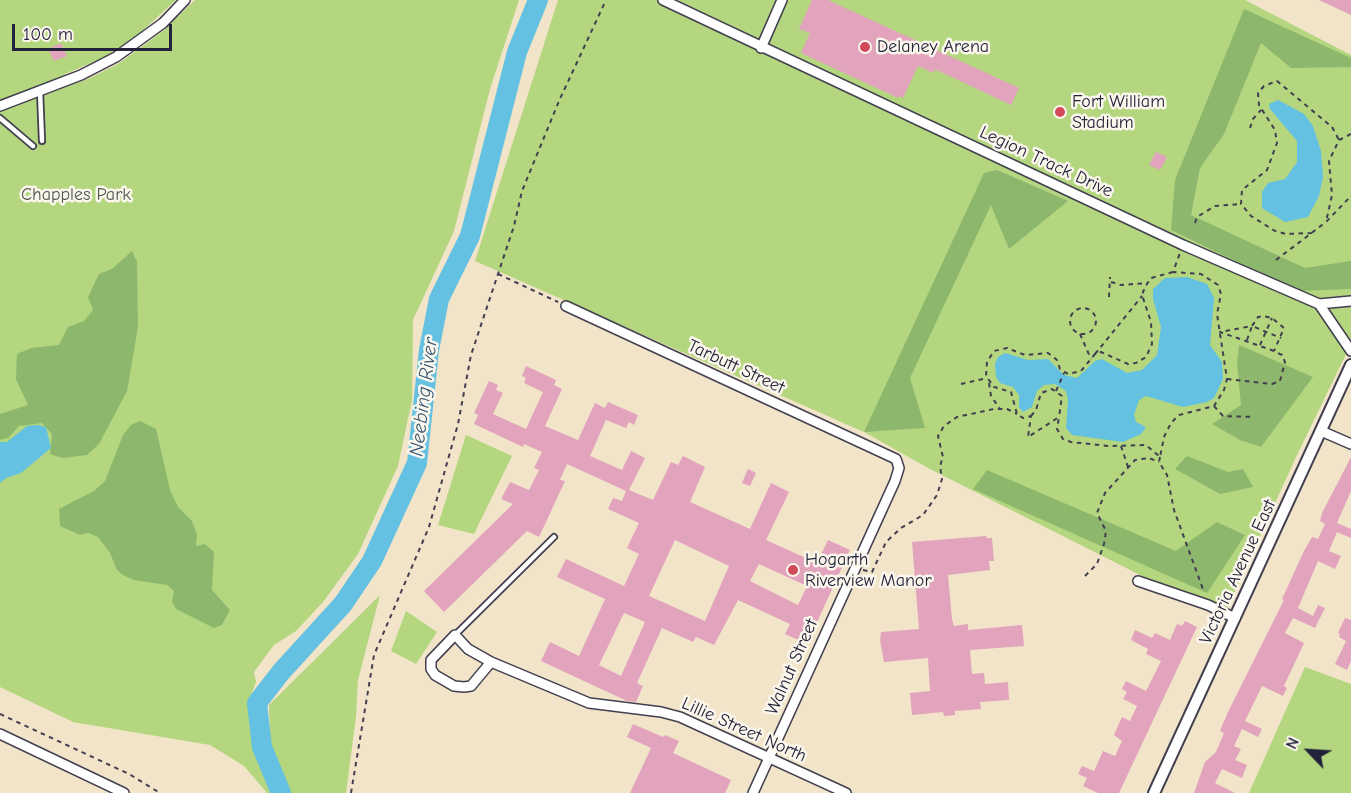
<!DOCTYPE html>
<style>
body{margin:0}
#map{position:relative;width:1351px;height:793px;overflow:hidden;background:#f2e4c9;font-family:"Comic Neue",sans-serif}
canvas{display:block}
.north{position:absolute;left:1279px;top:721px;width:60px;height:60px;-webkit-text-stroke:4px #fbf7ec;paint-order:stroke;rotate:295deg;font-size:16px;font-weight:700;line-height:24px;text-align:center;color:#22223b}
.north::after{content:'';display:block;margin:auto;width:21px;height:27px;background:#22223b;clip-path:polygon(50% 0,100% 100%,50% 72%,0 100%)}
.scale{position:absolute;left:12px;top:24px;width:160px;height:27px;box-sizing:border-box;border:3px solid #22223b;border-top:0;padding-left:8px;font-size:18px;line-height:21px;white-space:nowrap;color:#22223b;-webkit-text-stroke:4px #fbf7ec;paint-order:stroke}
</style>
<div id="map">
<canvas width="1351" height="793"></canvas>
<div class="north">N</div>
<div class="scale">100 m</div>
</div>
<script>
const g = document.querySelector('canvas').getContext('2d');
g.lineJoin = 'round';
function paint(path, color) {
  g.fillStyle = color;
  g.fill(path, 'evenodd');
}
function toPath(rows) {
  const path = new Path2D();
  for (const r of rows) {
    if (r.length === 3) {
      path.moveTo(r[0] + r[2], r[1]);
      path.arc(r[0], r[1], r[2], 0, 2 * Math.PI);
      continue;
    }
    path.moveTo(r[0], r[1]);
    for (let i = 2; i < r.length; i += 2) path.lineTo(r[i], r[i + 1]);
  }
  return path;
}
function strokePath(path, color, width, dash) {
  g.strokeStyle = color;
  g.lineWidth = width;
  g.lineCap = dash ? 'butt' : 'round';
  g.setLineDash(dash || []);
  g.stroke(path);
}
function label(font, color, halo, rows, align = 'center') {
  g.font = font + ' "Comic Neue",sans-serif';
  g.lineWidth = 5;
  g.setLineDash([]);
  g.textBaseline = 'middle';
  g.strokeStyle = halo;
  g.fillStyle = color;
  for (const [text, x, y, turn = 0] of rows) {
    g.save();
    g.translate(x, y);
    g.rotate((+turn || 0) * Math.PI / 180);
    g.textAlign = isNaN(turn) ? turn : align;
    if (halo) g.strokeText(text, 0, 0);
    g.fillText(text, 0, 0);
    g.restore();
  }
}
paint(toPath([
 [0,0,176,0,130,42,103,58,65,74,47,94,90,78,118,64,163,31,195,0,519,0,490,89,454,231,413,320,412,400,398,466,358,554,323,602,296,631,274,645,254,672,256,682,249,700,257,703,262,747,281,793,267,793,244,766,210,745,73,722,0,687],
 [558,0,1245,0,1351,55,1351,344,1296,457,1226,611,1146,578,928,468,864,432,475,261],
 [466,435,512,456,474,534,438,525],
 [380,595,358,680,356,717,346,793,291,793,273,752,270,737,269,705],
 [406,611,437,632,416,664,391,651],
 [1305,667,1351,684,1351,793,1249,793]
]), '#b3d67f');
paint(toPath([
 [1244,9,1351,58,1351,67,1291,68,1261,43,1224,134,1200,168,1191,215,1305,268,1351,261,1351,289,1298,291,1171,230,1175,180],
 [997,170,1068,201,1009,249,991,205,910,378,925,428,864,432,984,173],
 [132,251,137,262,138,327,127,391,99,444,87,455,62,458,50,454,52,434,42,423,19,426,8,438,0,440,0,414,28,405,16,379,17,354,31,348,59,345,68,327,84,321,93,310,88,297,99,274,112,269],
 [1239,345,1313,377,1261,447,1240,440,1212,424,1241,405,1237,363],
 [140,421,156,429,170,490,178,507,192,521,197,535,196,546,205,544,214,552,212,590,230,610,222,625,214,628,176,609,172,602,174,591,167,585,134,580,123,575,117,570,110,553,98,537,88,533,80,535,60,526,59,509,94,491,105,481,123,435,131,425],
 [1187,456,1228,472,1243,469,1253,487,1220,494,1175,469],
 [987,470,1176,551,1217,522,1245,535,1207,593,973,489]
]), '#8eb76e');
paint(toPath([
 [1278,100,1304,114,1313,126,1321,151,1323,177,1319,196,1308,217,1285,222,1262,208,1262,192,1268,183,1285,179,1297,162,1297,141,1270,109,1269,104],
 [1187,277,1207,284,1214,298,1210,345,1222,362,1223,379,1214,398,1207,402,1183,407,1146,396,1139,400,1134,415,1136,422,1146,427,1141,434,1123,442,1072,435,1066,428,1068,400,1066,391,1055,384,1044,385,1037,391,1032,407,1023,412,1019,407,1019,395,1013,387,1000,383,996,377,995,364,998,357,1005,353,1028,360,1048,359,1064,375,1077,378,1095,361,1102,359,1127,373,1142,370,1157,355,1161,327,1153,299,1153,289,1165,278],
 [38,425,46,427,51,448,21,473,6,478,0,483,0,442,7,442,27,426]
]), '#64c1e2');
strokePath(toPath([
 [281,793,262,747,257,703,281,672,343,604,372,561,417,463,429,350,439,299,470,236,517,52,538,0]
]), '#64c1e2', 20);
paint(toPath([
 [812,0,828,0,1019,88,1011,105,939,71,934,70,933,73,918,66,903,98,899,96,898,98,801,53,810,33,799,29],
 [1319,0,1351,0,1351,15],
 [61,43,67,56,54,61,48,49],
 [1156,152,1167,157,1160,170,1149,165],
 [526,366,556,380,554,385,562,389,545,426,578,440,595,403,605,408,608,402,638,415,634,425,629,422,626,428,606,420,590,456,622,470,631,451,645,458,629,490,653,500,671,462,678,465,683,456,705,467,690,502,750,529,771,483,789,492,766,540,817,563,828,540,850,550,807,644,785,634,790,624,738,600,714,645,696,637,693,642,662,628,637,683,643,686,636,702,627,701,541,661,550,642,579,656,605,599,557,577,566,559,624,586,639,554,627,548,639,523,608,509,613,498,622,501,626,491,567,464,560,480,565,481,539,537,527,531,444,612,424,591,513,504,501,499,510,482,529,490,539,470,534,468,542,452,524,444,523,447,474,424,478,415,474,413,489,381,498,385,496,390,503,393,493,414,526,429,543,392,524,383,526,378,522,376],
 [675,540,729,566,705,621,649,596],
 [759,564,807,586,798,605,750,581],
 [624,613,645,622,621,676,599,665],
 [1351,457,1351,491,1337,523,1351,529,1351,538,1337,532,1329,551,1341,556,1335,569,1318,561,1298,608,1313,616,1318,605,1325,608,1315,628,1293,618,1285,633,1304,643,1284,686,1287,688,1283,696,1262,686,1245,721,1262,729,1258,737,1242,729,1234,746,1241,749,1235,760,1247,765,1242,778,1222,769,1215,783,1235,793,1194,793,1205,762,1216,752,1224,733,1220,731,1228,712,1284,600,1282,599,1304,551,1312,537,1318,539,1325,524,1320,521,1322,513],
 [748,469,756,473,750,486,742,483],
 [986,536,987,538,992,538,994,561,989,561,990,570,948,575,952,619,954,626,968,624,968,630,1022,625,1024,646,970,650,972,674,984,673,985,684,1008,682,1009,700,980,702,981,709,955,711,955,715,944,716,943,712,912,715,910,693,930,691,928,658,884,662,880,640,881,632,919,629,912,542],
 [1345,618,1351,620,1351,661,1347,670,1335,664,1346,641,1339,637,1340,634,1338,633],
 [1185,621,1197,627,1119,793,1098,793,1083,786,1087,778,1078,774,1082,766,1094,771,1103,751,1115,756,1122,741,1114,735,1122,717,1130,721,1137,706,1123,699,1127,692,1122,689,1126,681,1146,691,1161,661,1146,654,1148,649,1131,640,1135,630,1152,638,1155,633,1170,640,1177,624,1182,626],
 [633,724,663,737,665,735,679,741,673,753,731,780,725,793,630,793,651,748,627,737]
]), '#e2a3bd');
const service = toPath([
 [40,91,42,141],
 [0,118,33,146],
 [455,635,554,537]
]);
const minor = toPath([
 [663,0,1183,245,1319,304,1351,301],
 [761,48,782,0],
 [0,106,81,75,116,57,163,23,185,0],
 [1319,304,1351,351],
 [566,306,896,459,899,468,895,481,753,793],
 [1321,431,1351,444],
 [1138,581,1208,605,1235,618],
 [491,662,468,649,455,635,431,660,431,669,435,675,454,686,464,687,471,686,491,662,589,703,661,712,680,717,846,793],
 [0,734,124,793]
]);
const tertiary = toPath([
 [1154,793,1351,365]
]);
strokePath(service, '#413f50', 8);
strokePath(minor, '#413f50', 12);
strokePath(tertiary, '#413f50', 14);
strokePath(toPath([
 [1250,128,1253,119,1261,110],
 [1351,134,1339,140,1329,161,1332,195,1326,222,1351,196],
 [1195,223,1197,217,1215,206,1241,204],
 [1312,233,1286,234,1275,231,1251,216,1241,204,1242,190,1267,170,1277,143,1275,130,1259,105,1258,93,1264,86,1277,81,1332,127,1339,140],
 [1276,260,1326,222],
 [1173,272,1151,278,1145,287,1142,295,1151,322,1152,344,1146,357,1136,363,1128,364,1101,352,1095,354,1081,371,1068,374,1060,369,1057,360,1048,353,1025,355,1007,348,994,351,987,362,986,376,994,387,1011,392,1017,414,1023,418,1031,416,1028,437,1059,417,1057,429,1063,439,1071,442,1108,446,1146,445,1160,457,1164,437,1171,423,1179,415,1214,406,1224,390,1227,379,1217,314,1221,294,1218,285,1201,274,1173,272,1180,253],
 [498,274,558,302],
 [1111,282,1121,285,1148,283],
 [1109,297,1110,277],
 [1083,321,13],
 [1080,334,1091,359],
 [1247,340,1252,326,1281,338],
 [1260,345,1272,318],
 [1095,354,1142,296],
 [1227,379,1272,384,1280,381,1285,362,1282,355,1274,351,1220,332,1252,326,1258,317,1263,316,1272,318,1284,328,1274,351],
 [989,383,991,396,1000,409],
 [961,384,987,378],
 [1056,391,1064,373],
 [1214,406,1223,416,1254,417],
 [1031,416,1036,410,1041,393,1052,389,1062,396,1059,417],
 [1121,446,1128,467],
 [1160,457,1159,462,1167,475,1174,510,1204,592],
 [863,570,872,572,886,542,901,528,923,515,937,495,942,479,940,466,943,457,938,436,944,426,957,417,994,409,1007,409,1017,414],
 [1085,576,1097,564,1104,544,1106,531,1097,513,1105,493,1135,460,1149,458,1159,462],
 [0,714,129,774,160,793],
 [351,793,374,655,429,527,458,424,471,355,514,226,522,191,559,101,606,0]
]), '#413f50', 2, [4.5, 4.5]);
strokePath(service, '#fff', 4.5);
strokePath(minor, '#fff', 9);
strokePath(tertiary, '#fff', 10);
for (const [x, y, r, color] of [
 [865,47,6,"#d1495b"],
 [1060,112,6,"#d1495b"],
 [793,570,6,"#d1495b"]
]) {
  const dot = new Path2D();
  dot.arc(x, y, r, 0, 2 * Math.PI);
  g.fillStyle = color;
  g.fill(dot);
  strokePath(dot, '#fbf7ec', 2);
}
label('18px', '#22223b', '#fbf7ec', [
 ["Delaney Arena",877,47],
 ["Fort William",1072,102],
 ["Stadium",1072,123],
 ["Hogarth",805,560],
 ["Riverview Manor",805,581]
], 'left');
label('18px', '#22223b', '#fbf7ec', [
 ["Legion Track Drive",1046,162,25],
 ["Tarbutt Street",736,367,25],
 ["Victoria Avenue East",1238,572,-65],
 ["Walnut Street",792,667,-66],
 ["Lillie Street North",744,730,24]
]);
label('18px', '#4e584f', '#fbf7ec', [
 ["Chapples Park",76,195]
]);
label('italic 20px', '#395a75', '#fbf7ec', [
 ["Neebing River",424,397,-83]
]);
</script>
